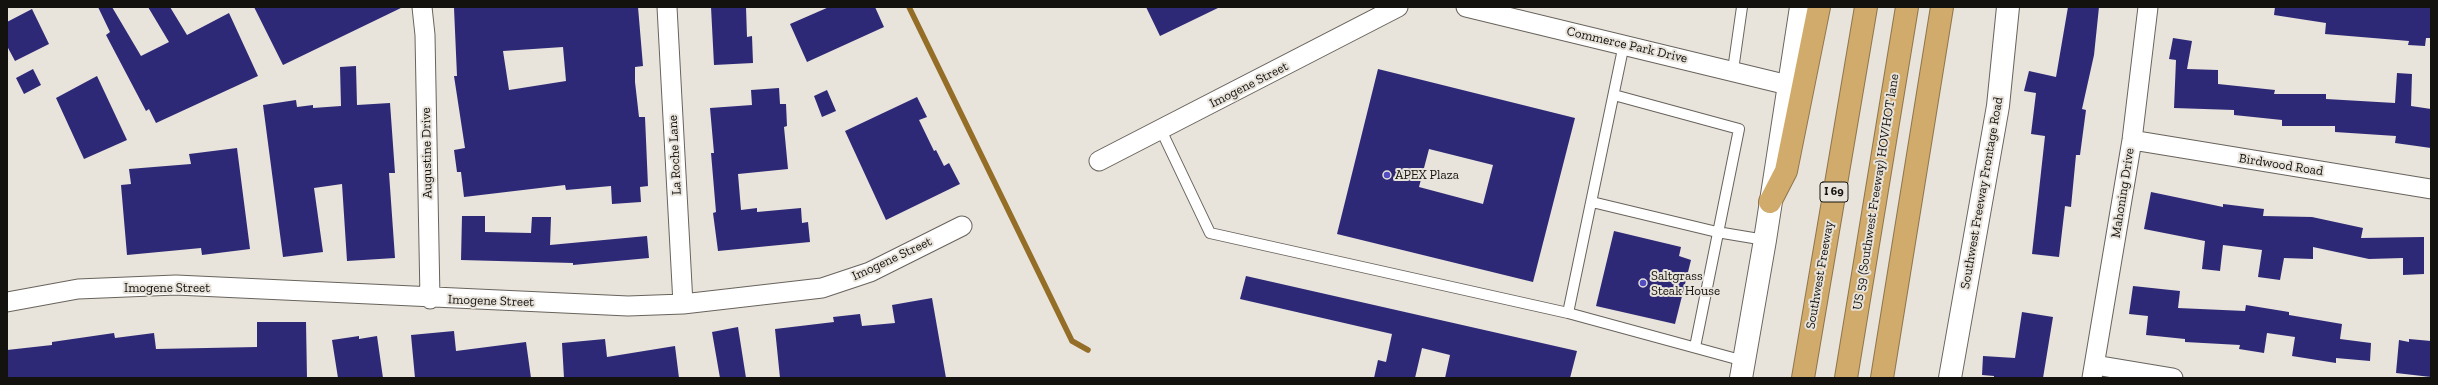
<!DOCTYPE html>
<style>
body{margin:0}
#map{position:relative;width:2438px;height:385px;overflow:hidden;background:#e8e3db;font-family:"Zilla Slab",serif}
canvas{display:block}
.frame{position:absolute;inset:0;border:8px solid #14120f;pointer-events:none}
</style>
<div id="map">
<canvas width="2438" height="385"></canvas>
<div class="frame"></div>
</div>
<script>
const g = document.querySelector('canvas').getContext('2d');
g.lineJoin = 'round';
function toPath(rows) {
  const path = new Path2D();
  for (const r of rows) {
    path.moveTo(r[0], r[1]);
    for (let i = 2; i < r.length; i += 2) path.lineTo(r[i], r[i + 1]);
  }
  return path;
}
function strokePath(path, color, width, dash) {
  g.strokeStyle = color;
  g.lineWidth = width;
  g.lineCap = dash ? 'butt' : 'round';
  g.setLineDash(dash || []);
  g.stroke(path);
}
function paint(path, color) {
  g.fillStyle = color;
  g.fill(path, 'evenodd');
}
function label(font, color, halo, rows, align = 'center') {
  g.font = font + ' "Zilla Slab",serif';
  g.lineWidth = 4;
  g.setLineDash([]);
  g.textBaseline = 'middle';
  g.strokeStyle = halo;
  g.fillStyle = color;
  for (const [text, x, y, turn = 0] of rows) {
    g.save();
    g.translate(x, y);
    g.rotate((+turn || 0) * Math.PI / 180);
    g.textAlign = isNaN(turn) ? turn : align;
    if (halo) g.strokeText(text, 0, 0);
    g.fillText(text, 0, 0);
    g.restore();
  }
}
strokePath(toPath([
 [909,7,1072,341,1088,350]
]), '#946e27', 5.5);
paint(toPath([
 [98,7,112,7,141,56,169,42,148,7,170,7,187,35,229,13,258,76,156,123,149,109,146,111,106,35,110,32],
 [254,7,403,7,283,65],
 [638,7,643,66,635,67,635,82,639,117,645,117,648,186,640,187,641,202,612,204,611,186,566,190,565,185,464,197,461,172,457,172,454,150,465,148,454,76,457,76,454,8],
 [563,47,566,81,509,90,503,51],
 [711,7,746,7,747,37,752,36,753,63,714,65],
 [829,7,875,7,884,27,807,62,790,24],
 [1146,7,1220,7,1160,36],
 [2068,7,2099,7,2094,55,2082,109,2086,110,2080,155,2076,155,2071,207,2065,206,2059,257,2032,254,2045,136,2031,134,2036,93,2024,91,2029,71,2056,77],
 [2275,7,2431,7,2431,38,2426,38,2425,46,2408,45,2409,41,2325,34,2326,23,2274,15],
 [32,9,49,44,15,61,7,46,7,22],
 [2173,38,2192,41,2187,69,2218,70,2218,84,2275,90,2274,94,2326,94,2326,99,2395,103,2397,73,2412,74,2411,106,2431,109,2431,148,2395,143,2396,136,2335,132,2335,126,2282,126,2282,120,2234,115,2234,110,2174,108,2176,60,2169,59],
 [356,66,357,105,390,103,395,173,389,173,395,258,347,261,342,184,314,188,323,252,283,257,263,105,296,100,297,107,313,105,313,108,341,106,340,67],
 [33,69,41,85,24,94,16,78],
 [1378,69,1575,118,1533,282,1337,234],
 [1429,149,1493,165,1483,204,1419,187],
 [97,76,127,140,84,159,56,98],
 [779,88,780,104,786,104,787,126,784,127,788,169,738,174,741,210,757,208,757,212,801,208,802,223,808,222,810,242,718,251,713,213,716,212,711,153,714,153,710,108,752,105,751,90],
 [827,90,836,111,822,117,814,96],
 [917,97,927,117,919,120,934,151,936,150,944,166,949,163,960,184,886,220,845,131],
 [237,148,250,249,202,255,201,248,127,255,121,185,131,184,129,169,191,164,189,154],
 [2151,192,2223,207,2223,204,2264,209,2263,216,2312,217,2363,228,2361,238,2424,237,2424,274,2403,275,2403,258,2369,259,2313,247,2313,259,2284,258,2280,280,2258,277,2262,250,2223,245,2220,271,2202,269,2205,241,2144,229],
 [462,216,485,216,485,232,531,233,532,217,551,217,550,245,647,236,649,258,573,265,573,263,461,260],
 [1614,231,1681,247,1679,256,1691,260,1675,324,1596,306],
 [1246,276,1577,351,1570,378,1445,378,1450,355,1422,348,1415,378,1374,378,1378,360,1386,362,1392,334,1240,299],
 [2133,286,2180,291,2178,308,2245,311,2246,305,2289,312,2289,315,2342,324,2340,339,2371,343,2370,361,2336,358,2336,363,2292,356,2295,337,2267,333,2264,353,2239,349,2240,345,2185,342,2185,339,2146,335,2148,316,2129,314],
 [932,298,946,378,780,378,775,329,834,322,833,317,860,314,862,326,895,323,892,305],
 [2022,312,2053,317,2043,378,1994,378,1994,376,1982,375,1983,356,2015,358],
 [257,322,306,322,307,378,7,378,7,350,52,345,52,342,114,333,115,338,154,333,156,349,257,347],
 [738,327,746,378,720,378,712,332],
 [454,331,456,351,526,342,531,378,415,378,411,335],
 [359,336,359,339,377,336,383,378,338,378,332,340],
 [605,339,607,357,675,346,679,378,564,378,562,343],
 [2409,339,2431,341,2431,377,2396,373,2399,340,2409,342]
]), '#2e2977');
const service = toPath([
 [1733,70,1742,7],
 [1614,95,1739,129,1695,347],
 [1161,130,1210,233,1568,313,1744,361],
 [1592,202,1717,232,1765,240],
 [1568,313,1624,44]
]);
const minor = toPath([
 [422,7,425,35,430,299],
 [667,7,683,304],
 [1466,7,1788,85],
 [2132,140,2431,189],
 [1099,161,1398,7],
 [7,302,78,289,176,285,628,306,683,304,822,288,870,272,962,226],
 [2095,365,2173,378],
 [2092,378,2132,140,2148,7]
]);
const secondary = toPath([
 [1741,378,1765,240,1801,7],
 [1950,378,1998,106,2008,7]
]);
const motorway = toPath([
 [1770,202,1786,171,1819,7],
 [1803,378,1866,7],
 [1846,378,1907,7],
 [1882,378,1942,7]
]);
strokePath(service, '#68635c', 12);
strokePath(minor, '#68635c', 21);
strokePath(secondary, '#68635c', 24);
strokePath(motorway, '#8f754b', 24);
strokePath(service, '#fff', 10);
strokePath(minor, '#fff', 19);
strokePath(secondary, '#fff', 22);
strokePath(motorway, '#d1ab6b', 22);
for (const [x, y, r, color] of [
 [1387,175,4,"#524cc3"],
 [1643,283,4,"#524cc3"]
]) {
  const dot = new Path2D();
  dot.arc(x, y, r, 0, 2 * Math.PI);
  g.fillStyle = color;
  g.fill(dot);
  strokePath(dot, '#e8e3db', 1.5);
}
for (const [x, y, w] of [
 [1834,192,28]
]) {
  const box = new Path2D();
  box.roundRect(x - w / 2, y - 10, w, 20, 3);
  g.fillStyle = '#e8e3db';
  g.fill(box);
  strokePath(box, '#14120f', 1);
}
label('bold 12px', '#14120f', null, [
 ["I 69",1834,192]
]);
label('13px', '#14120f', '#e8e3db', [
 ["Commerce Park Drive",1627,45,13],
 ["Imogene Street",1249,85,-27],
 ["Augustine Drive",427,153,-91],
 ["La Roche Lane",675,155,-93],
 ["Birdwood Road",2281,165,9],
 ["US 59 (Southwest Freeway) HOV/HOT lane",1876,192,-81],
 ["Southwest Freeway Frontage Road",1982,193,-80],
 ["Mahoning Drive",2123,193,-81],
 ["Imogene Street",892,259,-25],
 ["Southwest Freeway",1820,275,-80],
 ["Imogene Street",167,288],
 ["Imogene Street",491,301,2]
]);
label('13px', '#14120f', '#e8e3db', [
 ["APEX Plaza",1395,175],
 ["Saltgrass",1651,276],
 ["Steak House",1651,291]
], 'left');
</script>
